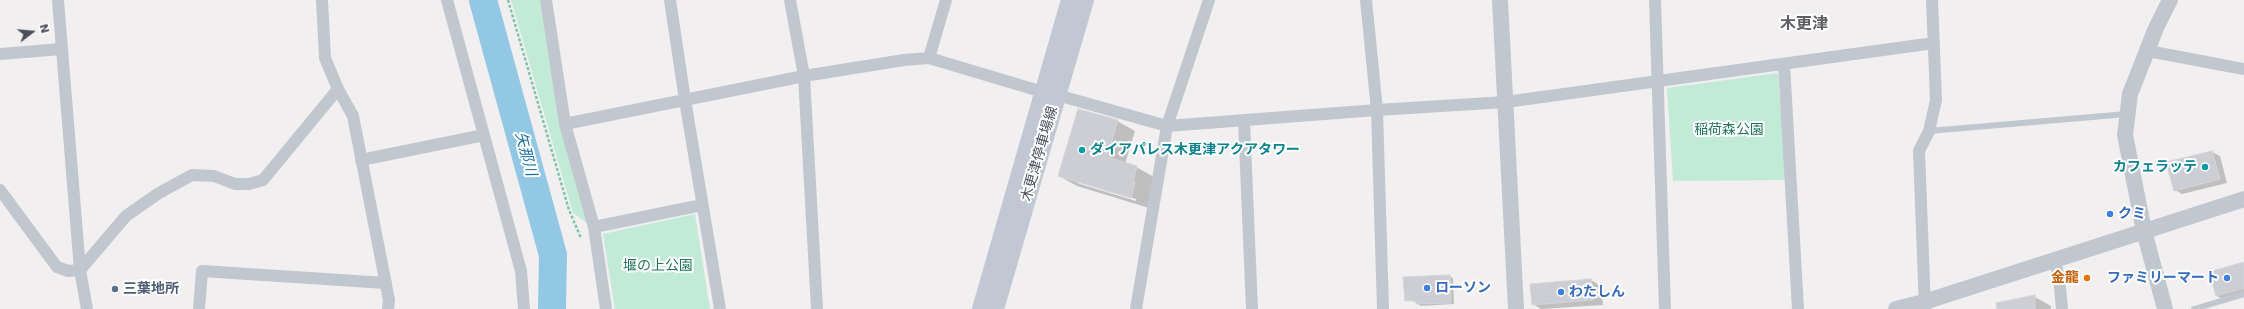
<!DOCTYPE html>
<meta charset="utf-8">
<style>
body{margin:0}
#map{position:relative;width:2244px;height:309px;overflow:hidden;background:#f1efef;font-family:"DejaVu Sans",sans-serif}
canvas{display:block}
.north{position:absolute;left:12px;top:12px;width:40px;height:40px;-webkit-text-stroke:3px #fff;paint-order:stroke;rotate:74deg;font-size:11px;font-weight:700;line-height:16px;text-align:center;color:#49505b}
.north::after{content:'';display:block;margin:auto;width:14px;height:18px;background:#49505b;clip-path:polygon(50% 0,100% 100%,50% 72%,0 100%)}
</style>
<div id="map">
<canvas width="2244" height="309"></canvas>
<div class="north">N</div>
</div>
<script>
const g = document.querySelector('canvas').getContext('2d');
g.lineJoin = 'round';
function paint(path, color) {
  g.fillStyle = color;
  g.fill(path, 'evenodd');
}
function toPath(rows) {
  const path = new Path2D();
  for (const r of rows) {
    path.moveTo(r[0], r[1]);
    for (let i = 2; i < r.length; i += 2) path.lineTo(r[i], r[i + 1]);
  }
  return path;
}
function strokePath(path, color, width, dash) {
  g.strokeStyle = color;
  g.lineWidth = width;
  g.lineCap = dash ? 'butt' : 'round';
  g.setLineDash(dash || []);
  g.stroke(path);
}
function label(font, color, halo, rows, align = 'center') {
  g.font = font + ' "DejaVu Sans","Noto Sans JP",sans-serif';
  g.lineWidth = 4;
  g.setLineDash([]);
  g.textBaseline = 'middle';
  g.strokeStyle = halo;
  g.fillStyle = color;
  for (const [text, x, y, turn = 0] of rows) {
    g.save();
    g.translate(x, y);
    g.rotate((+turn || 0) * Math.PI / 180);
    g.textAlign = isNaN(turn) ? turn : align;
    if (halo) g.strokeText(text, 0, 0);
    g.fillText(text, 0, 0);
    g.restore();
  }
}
paint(toPath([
 [511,0,542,0,591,226,573,213],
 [1778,73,1786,180,1673,181,1667,88],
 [695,214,710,309,615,309,603,234]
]), '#c1ebd7');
paint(toPath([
 [1117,121,1135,131,1125,164,1136,167,1154,177,1150,191,1152,193,1149,208,1077,186,1059,176],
 [1077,181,1136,199,1136,201,1077,183],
 [2212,152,2220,156,2227,183,2182,194,2175,190,2167,163],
 [2244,263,2244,294,2224,300,2217,296],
 [1449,276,1453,278,1454,304,1420,306,1417,302,1406,300],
 [1591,280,1601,286,1603,305,1541,309,1533,304],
 [2035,297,2051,306,2051,309,2017,309]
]), '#0003');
strokePath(toPath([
 [483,0,553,255,552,309]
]), '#92c8e4', 28);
const building = toPath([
 [1078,109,1118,120,1107,157,1137,166,1133,181,1135,182,1131,198,1058,176,1078,109],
 [2212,151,2220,179,2174,191,2166,162,2212,151],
 [2244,262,2244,288,2216,296,2209,272,2244,262],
 [1450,275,1451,303,1416,304,1416,300,1405,301,1403,277,1450,275],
 [1591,279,1593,300,1532,305,1530,284,1591,279],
 [2035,295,2035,309,1997,309,1996,303,2035,295]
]);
paint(building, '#ccced3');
strokePath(building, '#d3d4da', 1);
strokePath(toPath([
 [508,0,569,210,581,238]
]), '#7cc6ab', 2.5, [3, 2]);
strokePath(toPath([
 [1929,131,2127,114],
 [2194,309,2244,294]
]), '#c1c7cf', 6);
strokePath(toPath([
 [58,0,80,270,87,309],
 [322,0,325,58,338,89,353,116,389,300,388,309],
 [447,0,521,271,524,309],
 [546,0,565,124,594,227,606,309],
 [670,0,685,100,720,309],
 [790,0,804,76,817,309],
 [1366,0,1377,110,1383,309],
 [1655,0,1665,309],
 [2148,51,2244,69],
 [0,54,62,49],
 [929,58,946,0],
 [1784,64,1798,309],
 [1057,95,1167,126,1377,110,1506,102,1934,43],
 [1244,121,1252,309],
 [565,124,804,76,904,60,929,58,1043,92],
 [361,160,484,135],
 [0,190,57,267,68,271,80,270,126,216,159,193,192,175,214,176,235,184,249,184,263,180,338,89],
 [594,227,702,205],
 [2054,260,2059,276,2062,309],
 [199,309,202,271,386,283],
 [1136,309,1167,126,1209,0],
 [1925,309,1919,151,1929,131,1936,100,1932,0]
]), '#c1c7cf', 12);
strokePath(toPath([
 [1500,0,1516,309],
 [1896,309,1924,302,2244,199],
 [2165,309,2144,231,2125,135,2130,94,2156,28,2170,0]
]), '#c1c7cf', 16);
strokePath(toPath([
 [981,309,1070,0],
 [995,309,1085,0]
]), '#c1c8d4', 18);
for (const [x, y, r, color] of [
 [1082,150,4,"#0f9aa8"],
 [2205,167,4,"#0f9aa8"],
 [2110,214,4,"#3f7fe0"],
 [2087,278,4,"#e8710a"],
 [2227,278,4,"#3f7fe0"],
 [1427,288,4,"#3f7fe0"],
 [115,289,4,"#5c6f8a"],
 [1561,292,4,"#3f7fe0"]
]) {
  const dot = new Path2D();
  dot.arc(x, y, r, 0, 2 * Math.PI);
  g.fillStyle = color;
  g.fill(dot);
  strokePath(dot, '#fff', 1.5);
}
label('14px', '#207656', '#fff', [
 ["稲荷森公園",1729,130],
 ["堰の上公園",658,266]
]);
label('bold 14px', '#0d838f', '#fff', [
 ["ダイアパレス木更津アクアタワー",1090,150],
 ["カフェラッテ",2197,167,"right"]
], 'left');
label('14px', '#49505b', '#fff', [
 ["木更津停車場線",1040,154,-74]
]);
label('bold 14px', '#366cbe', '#fff', [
 ["クミ",2118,214],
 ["ファミリーマート",2219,278,"right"],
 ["ローソン",1435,288],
 ["わたしん",1569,292]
], 'left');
label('bold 14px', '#c56008', '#fff', [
 ["金龍",2079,278]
], 'right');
label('bold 14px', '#4e5e75', '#fff', [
 ["三葉地所",123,289]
], 'left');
label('italic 15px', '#19709d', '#fff', [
 ["矢那川",525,154,75]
]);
label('bold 16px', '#5c5e63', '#fff', [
 ["木更津",1804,25]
]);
</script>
